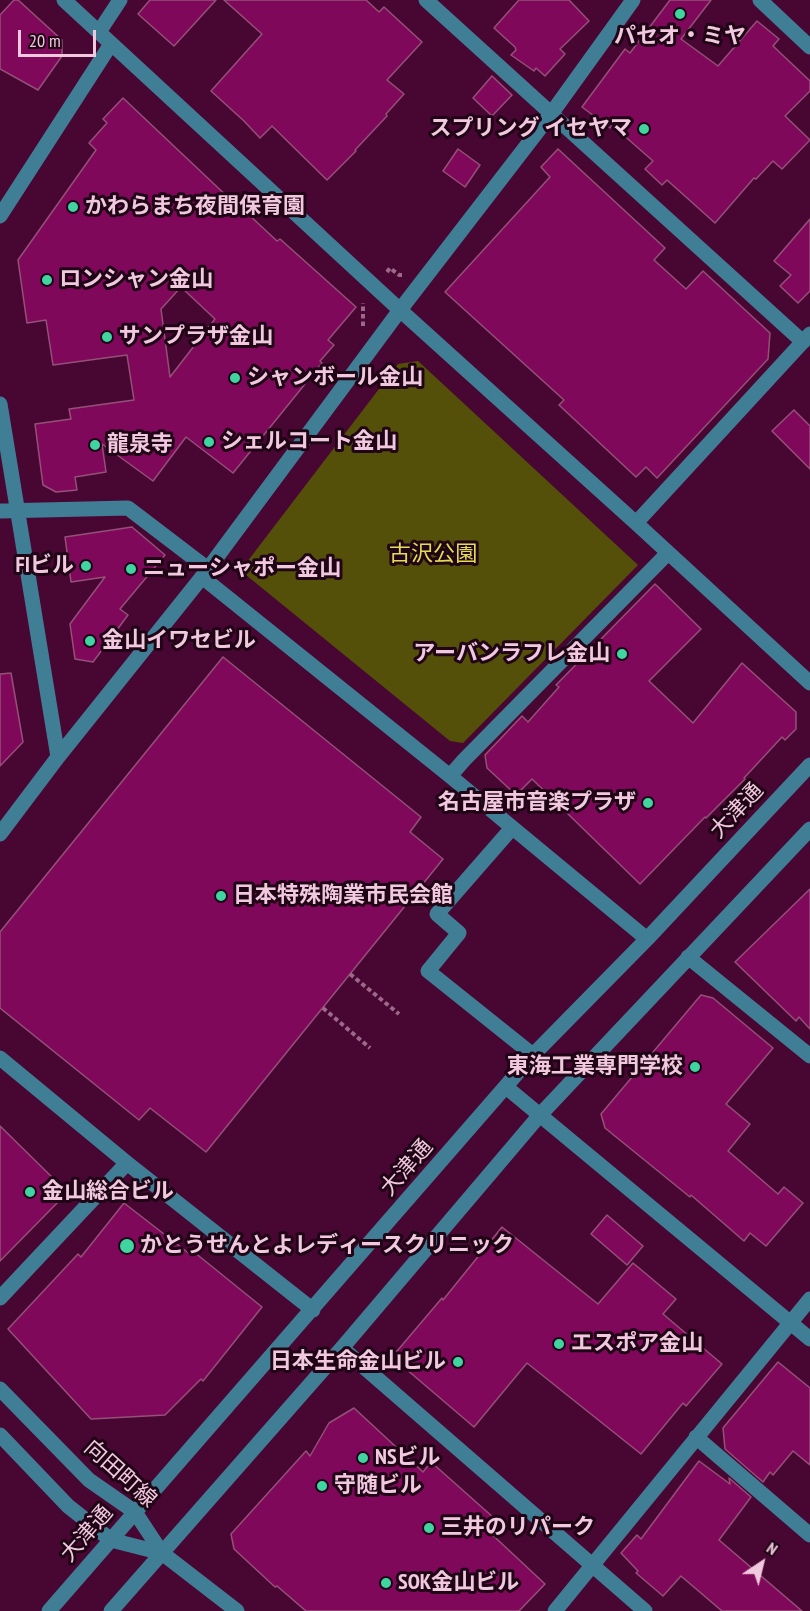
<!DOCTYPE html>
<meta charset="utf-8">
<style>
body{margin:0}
#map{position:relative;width:810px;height:1611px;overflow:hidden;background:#480732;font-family:"PT Sans Narrow",sans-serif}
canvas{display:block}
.north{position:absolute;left:732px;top:1533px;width:60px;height:60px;-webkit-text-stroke:4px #1f0515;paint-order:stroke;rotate:35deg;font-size:16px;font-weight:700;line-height:24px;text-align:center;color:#f1c9de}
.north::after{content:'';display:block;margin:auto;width:21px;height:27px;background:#f1c9de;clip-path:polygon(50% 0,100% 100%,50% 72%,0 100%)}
.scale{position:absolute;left:18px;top:30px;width:78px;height:27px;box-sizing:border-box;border:3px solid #f1c9de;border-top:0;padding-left:8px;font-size:18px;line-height:21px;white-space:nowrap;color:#f1c9de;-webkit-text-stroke:4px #1f0515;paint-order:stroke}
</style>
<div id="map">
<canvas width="810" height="1611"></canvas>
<div class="north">N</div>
<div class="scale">20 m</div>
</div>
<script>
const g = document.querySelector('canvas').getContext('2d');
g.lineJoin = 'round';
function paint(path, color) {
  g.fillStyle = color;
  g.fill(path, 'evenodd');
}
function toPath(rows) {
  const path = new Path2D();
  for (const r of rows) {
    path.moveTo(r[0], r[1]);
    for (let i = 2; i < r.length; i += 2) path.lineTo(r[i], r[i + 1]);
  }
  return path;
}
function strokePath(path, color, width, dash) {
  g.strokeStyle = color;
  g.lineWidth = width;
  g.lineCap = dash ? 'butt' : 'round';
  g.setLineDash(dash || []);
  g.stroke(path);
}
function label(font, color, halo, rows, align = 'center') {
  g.font = font + ' "PT Sans Narrow","Noto Sans JP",sans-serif';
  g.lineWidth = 6;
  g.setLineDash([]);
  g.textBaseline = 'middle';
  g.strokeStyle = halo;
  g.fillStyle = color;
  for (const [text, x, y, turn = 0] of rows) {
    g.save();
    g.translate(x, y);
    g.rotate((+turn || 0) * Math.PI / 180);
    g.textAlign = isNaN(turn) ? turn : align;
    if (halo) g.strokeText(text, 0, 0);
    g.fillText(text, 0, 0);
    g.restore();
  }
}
paint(toPath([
 [418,361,638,565,463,743,450,741,246,575,247,562,398,364]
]), '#54500a');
const building = toPath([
 [14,0,18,0,62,40,62,56,38,90,0,69,0,15,14,0],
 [150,0,216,0,174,46,138,14,150,0],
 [224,0,366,0,379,12,384,7,422,42,387,80,404,94,386,114,387,116,355,150,356,151,327,180,272,126,260,138,244,121,211,91,262,34,224,0],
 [519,0,569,0,589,21,560,49,565,54,545,76,536,68,534,71,511,55,516,50,515,47,494,28,519,0],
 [670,0,711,0,681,39,718,66,757,21,779,39,773,46,810,81,810,91,785,116,810,140,782,169,773,161,756,179,754,178,715,223,667,180,662,185,645,169,653,161,612,125,610,128,582,107,625,49,630,53,670,0],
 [492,76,512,95,492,116,473,98,492,76],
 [123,98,232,201,233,200,277,241,280,239,356,307,328,340,334,345,320,361,322,363,233,473,186,437,153,481,102,444,106,472,75,477,77,490,56,492,43,485,35,424,71,419,69,409,134,400,127,355,53,365,46,320,27,323,18,260,96,150,89,143,107,123,103,119,123,98],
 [181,287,215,319,170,377,161,309,181,287],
 [458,149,480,165,465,187,443,171,458,149],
 [558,149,665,248,654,260,686,289,703,271,770,333,768,359,657,478,646,467,636,477,559,405,564,400,445,292,550,177,541,167,558,149],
 [810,219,810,291,798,303,780,286,791,275,774,261,810,219],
 [794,410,810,426,810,469,772,431,794,410],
 [132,527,165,555,120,609,128,615,93,662,75,659,70,624,105,577,71,582,65,537,132,527],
 [655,584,701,629,649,681,693,723,742,663,796,712,796,729,785,740,782,737,744,778,745,779,706,818,705,817,640,884,532,779,516,795,487,768,485,755,522,716,528,722,559,687,556,685,655,584],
 [223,657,421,817,410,832,443,859,206,1152,150,1108,139,1120,0,1008,0,932,223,657],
 [11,673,23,742,0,766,0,674,11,673],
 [810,889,810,1029,799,1017,796,1021,735,962,810,889],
 [701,995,713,998,773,1048,726,1104,750,1124,728,1151,778,1194,784,1187,803,1203,766,1246,750,1233,744,1241,691,1195,690,1197,605,1128,601,1114,701,995],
 [0,1126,59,1184,60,1200,0,1261,0,1126],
 [124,1203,191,1255,194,1252,262,1307,203,1381,201,1379,165,1415,91,1419,8,1329,78,1254,81,1257,124,1203],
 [607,1215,643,1246,627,1265,591,1234,607,1215],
 [502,1227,598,1304,633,1263,676,1299,663,1314,722,1364,686,1406,683,1403,641,1454,527,1363,474,1427,392,1357,442,1298,443,1300,502,1227],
 [778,1362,810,1388,810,1465,793,1451,773,1475,770,1472,763,1482,725,1449,723,1428,778,1362],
 [354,1408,423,1472,431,1462,494,1518,485,1528,545,1584,519,1611,306,1611,277,1586,275,1587,234,1549,231,1534,306,1451,310,1456,329,1423,354,1408],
 [699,1461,730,1484,729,1478,751,1497,719,1540,802,1611,722,1611,681,1576,663,1596,636,1573,638,1571,621,1553,637,1535,641,1539,699,1461]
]);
paint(building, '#7f085b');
strokePath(building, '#955078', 1.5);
strokePath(toPath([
 [387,272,390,268,399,275,402,275],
 [363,326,363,303],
 [350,974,399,1014],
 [323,1008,370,1048],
 [87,1445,107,1462]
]), '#9d6989', 4, [4.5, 3]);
strokePath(toPath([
 [64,0,400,310,636,523,810,683],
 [426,0,803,342],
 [760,0,810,47],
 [99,32,120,0],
 [0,216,111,44],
 [0,404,58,757],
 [0,511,128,508,208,569],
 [636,523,810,334],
 [202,577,450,776,647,939],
 [450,776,464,760,668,553],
 [512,828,437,914,459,933,428,971,533,1055],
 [0,834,58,757,202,577,400,310,551,114,633,0],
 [688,957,810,1056],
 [0,1058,127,1163,313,1310],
 [506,1087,810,1339],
 [0,1298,127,1163],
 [342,1348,645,1611],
 [0,1389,89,1480,135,1512,162,1553,237,1611],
 [0,1435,68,1506,111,1540,162,1553],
 [696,1437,810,1535],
 [49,1611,533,1055,647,939,810,765],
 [111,1611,342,1348,539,1116,810,829],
 [555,1611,810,1299]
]), '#407e96', 15);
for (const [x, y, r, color] of [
 [680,14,6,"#40d4a1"],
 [644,129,6,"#40d4a1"],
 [73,207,6,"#40d4a1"],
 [47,280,6,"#40d4a1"],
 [107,337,6,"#40d4a1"],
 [235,378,6,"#40d4a1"],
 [209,442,6,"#40d4a1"],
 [95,445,6,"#40d4a1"],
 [86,566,6,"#40d4a1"],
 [131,569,6,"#40d4a1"],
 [90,641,6,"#40d4a1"],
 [622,654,6,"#40d4a1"],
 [648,803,6,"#40d4a1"],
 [221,896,6,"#40d4a1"],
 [695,1067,6,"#40d4a1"],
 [30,1192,6,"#40d4a1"],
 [127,1246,8,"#40d4a1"],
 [559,1344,6,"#40d4a1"],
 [458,1362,6,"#40d4a1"],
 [363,1458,6,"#40d4a1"],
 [322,1486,6,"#40d4a1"],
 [429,1528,6,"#40d4a1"],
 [386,1583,6,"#40d4a1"]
]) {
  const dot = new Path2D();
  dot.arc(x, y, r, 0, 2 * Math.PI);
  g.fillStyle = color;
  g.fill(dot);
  strokePath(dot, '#1f0515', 2);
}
label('bold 22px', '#f1c9de', '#1f0515', [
 ["パセオ・ミヤ",680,37,"center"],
 ["スプリング イセヤマ",632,129,"right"],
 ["かわらまち夜間保育園",85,207],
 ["ロンシャン金山",59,280],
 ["サンプラザ金山",119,337],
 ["シャンボール金山",247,378],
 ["シェルコート金山",221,442],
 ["龍泉寺",107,445],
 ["FIビル",74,566,"right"],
 ["ニューシャポー金山",143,569],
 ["金山イワセビル",102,641],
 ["アーバンラフレ金山",610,654,"right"],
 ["名古屋市音楽プラザ",636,803,"right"],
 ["日本特殊陶業市民会館",233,896],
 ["東海工業専門学校",683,1067,"right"],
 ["金山総合ビル",42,1192],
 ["かとうせんとよレディースクリニック",140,1246],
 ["エスポア金山",571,1344],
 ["日本生命金山ビル",446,1362,"right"],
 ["NSビル",375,1458],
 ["守随ビル",334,1486],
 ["三井のリパーク",441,1528],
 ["SOK金山ビル",398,1583]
], 'left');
label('22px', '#e4db52', '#1f0515', [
 ["古沢公園",433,555]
]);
label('22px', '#f1c9de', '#1f0515', [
 ["大津通",737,811,-47],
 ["大津通",407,1168,-49],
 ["向田町線",120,1474,42],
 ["大津通",87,1534,-49]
]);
</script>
